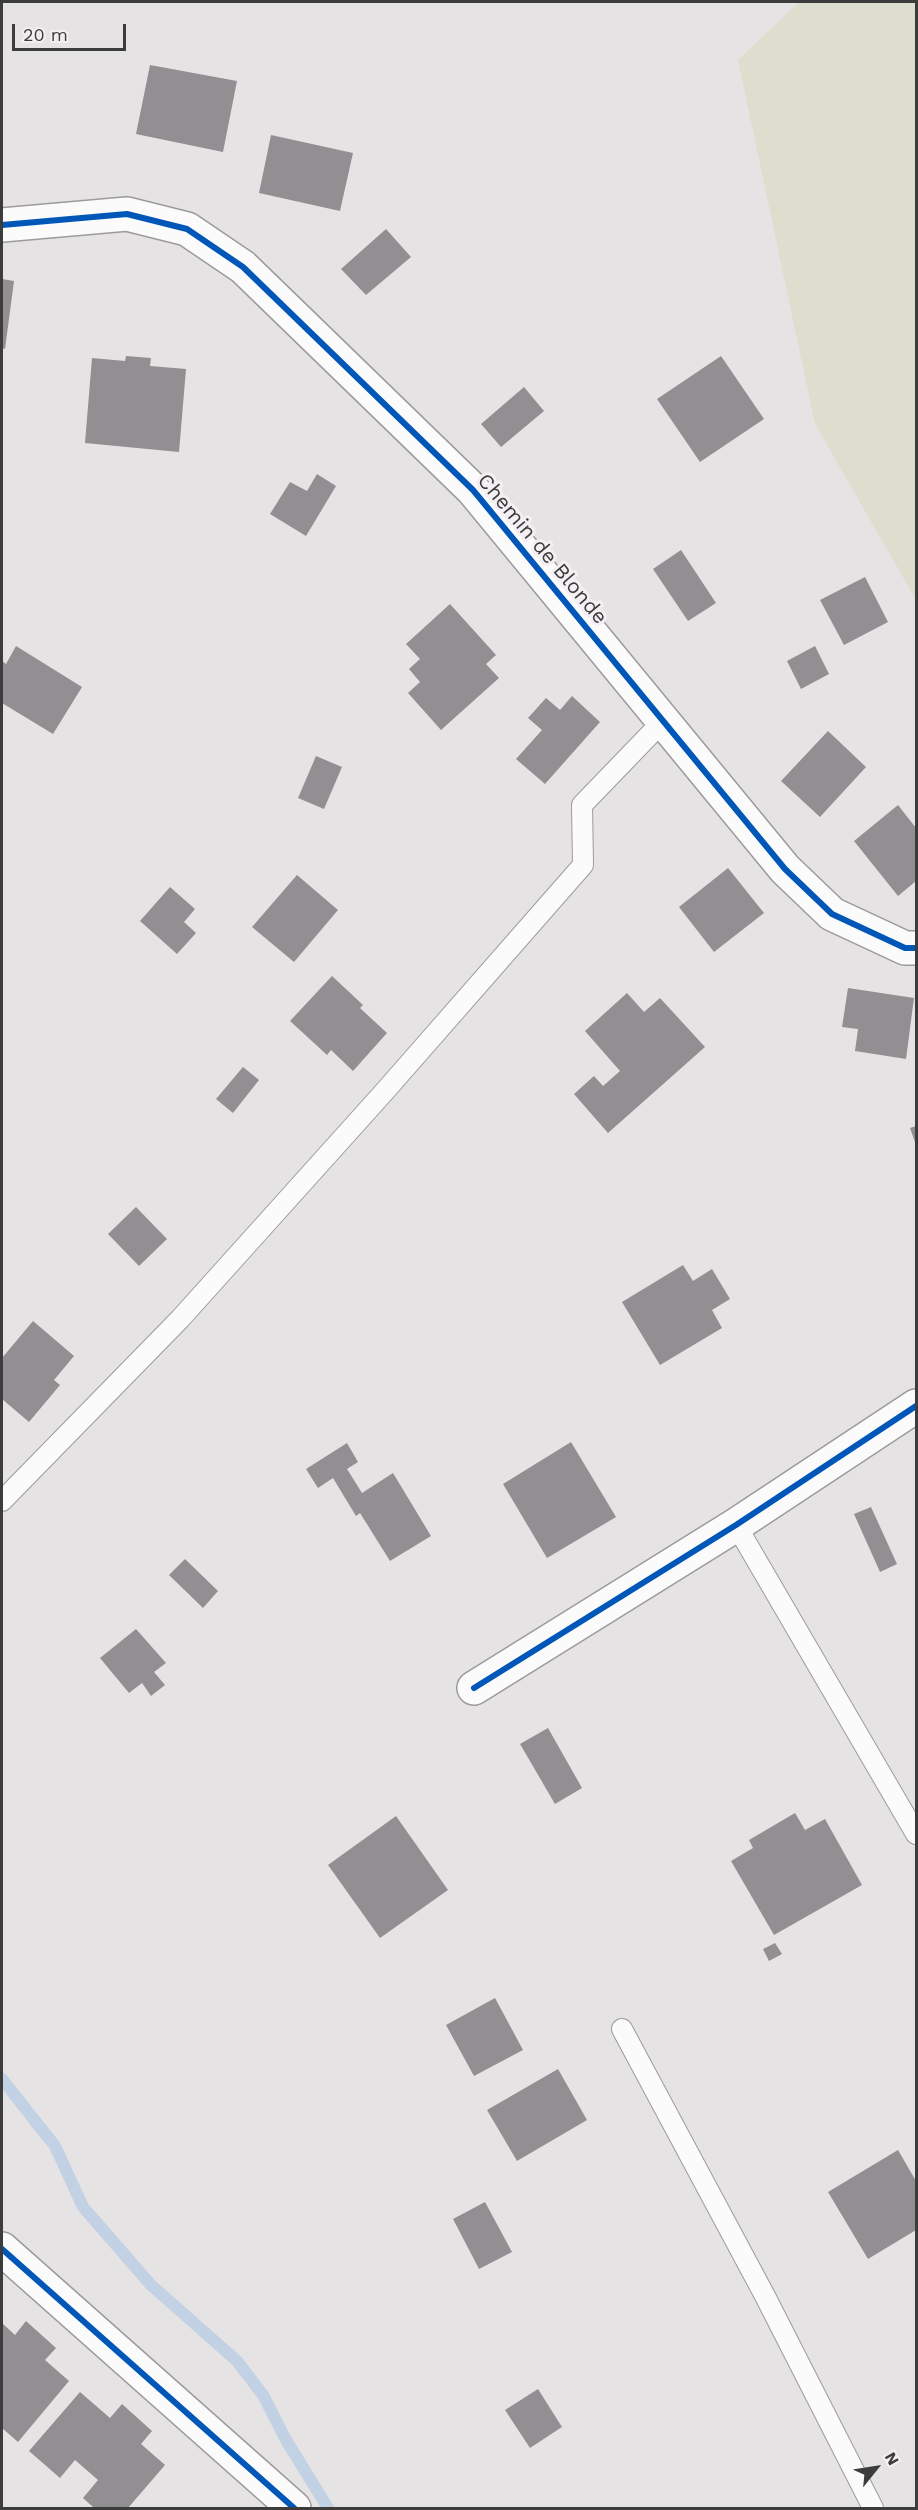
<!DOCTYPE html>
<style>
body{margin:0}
#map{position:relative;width:918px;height:2510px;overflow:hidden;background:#e6e3e5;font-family:"Work Sans",sans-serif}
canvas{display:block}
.frame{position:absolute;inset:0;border:3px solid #3d3c3d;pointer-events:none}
.north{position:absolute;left:846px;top:2438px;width:60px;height:60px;-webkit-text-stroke:4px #f4eff3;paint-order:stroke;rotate:60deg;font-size:16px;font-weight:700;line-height:24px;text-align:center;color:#3d3c3d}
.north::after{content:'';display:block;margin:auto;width:21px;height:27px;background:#3d3c3d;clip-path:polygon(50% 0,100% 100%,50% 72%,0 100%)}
.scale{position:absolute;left:12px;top:24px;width:114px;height:27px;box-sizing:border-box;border:3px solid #3d3c3d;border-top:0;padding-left:8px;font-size:18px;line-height:21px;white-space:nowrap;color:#3d3c3d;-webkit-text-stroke:4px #f4eff3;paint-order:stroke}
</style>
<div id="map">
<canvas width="918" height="2510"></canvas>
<div class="frame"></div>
<div class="north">N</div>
<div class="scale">20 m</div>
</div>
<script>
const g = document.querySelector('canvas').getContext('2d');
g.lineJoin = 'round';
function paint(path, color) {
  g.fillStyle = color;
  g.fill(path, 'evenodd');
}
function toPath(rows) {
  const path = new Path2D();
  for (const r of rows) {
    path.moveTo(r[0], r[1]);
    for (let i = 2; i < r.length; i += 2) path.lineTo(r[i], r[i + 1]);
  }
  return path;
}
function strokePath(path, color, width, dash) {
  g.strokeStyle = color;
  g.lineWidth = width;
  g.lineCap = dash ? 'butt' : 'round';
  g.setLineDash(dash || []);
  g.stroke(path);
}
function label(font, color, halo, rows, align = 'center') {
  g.font = font + ' "Work Sans",sans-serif';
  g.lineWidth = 6;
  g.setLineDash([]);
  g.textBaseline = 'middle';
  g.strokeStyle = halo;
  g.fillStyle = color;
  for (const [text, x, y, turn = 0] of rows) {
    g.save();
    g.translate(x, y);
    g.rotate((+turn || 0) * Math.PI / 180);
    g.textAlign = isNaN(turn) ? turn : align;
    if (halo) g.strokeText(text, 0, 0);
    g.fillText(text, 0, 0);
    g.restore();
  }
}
paint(toPath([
 [799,2,916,2,916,600,815,424,738,60]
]), '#dddece');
strokePath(toPath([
 [2,2079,55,2146,83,2207,151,2285,237,2361,263,2395,286,2440,328,2508]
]), '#c2d1e3', 12);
paint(toPath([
 [150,65,237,81,223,152,136,134],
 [271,135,353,153,340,211,259,193],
 [386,229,411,257,366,295,341,269],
 [2,279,14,281,5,349,2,348],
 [126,356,151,358,150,366,186,369,179,452,85,443,92,358,125,361],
 [721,356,764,419,700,462,657,399],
 [524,387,544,411,501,447,481,424],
 [317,474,336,486,306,536,270,514,290,482,307,491],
 [681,550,716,603,688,621,653,569],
 [865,577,888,622,844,645,820,600],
 [450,604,496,655,486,664,499,678,441,730,408,693,420,682,409,669,420,659,406,644],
 [16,646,82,687,53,734,2,703,2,661,6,664],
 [815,646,829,674,801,689,787,661],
 [572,696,600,722,545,784,516,759,542,730,528,718,546,698,560,710],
 [828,731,866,767,820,817,781,781],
 [316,756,342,767,324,809,298,798],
 [898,805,916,828,916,881,898,896,854,841],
 [728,868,764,913,714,952,679,907],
 [297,875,338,910,294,962,252,927],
 [170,887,195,909,184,922,196,933,177,954,140,921],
 [332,976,363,1005,360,1008,387,1033,353,1071,331,1050,327,1055,290,1021],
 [848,988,914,998,906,1059,855,1051,858,1029,842,1027],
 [627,993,644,1012,660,998,705,1047,608,1133,574,1094,594,1076,603,1086,620,1071,585,1031],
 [243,1067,259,1080,233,1113,216,1099],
 [916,1126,916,1145,910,1128],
 [136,1207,167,1239,139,1266,108,1234],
 [683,1265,693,1281,712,1269,730,1299,712,1310,722,1328,660,1365,622,1302],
 [33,1321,74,1356,54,1380,60,1385,29,1422,2,1399,2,1358],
 [571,1442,616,1517,547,1558,503,1484],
 [347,1443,358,1462,347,1469,362,1493,393,1473,431,1536,390,1561,360,1513,356,1516,333,1478,318,1488,306,1469],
 [871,1507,897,1564,880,1572,854,1514],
 [185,1559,218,1591,203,1608,169,1575],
 [136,1629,166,1663,154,1672,165,1685,151,1696,142,1683,129,1693,100,1658],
 [548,1728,582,1788,555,1804,520,1744],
 [795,1813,805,1830,825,1819,862,1885,774,1935,731,1861,753,1848,749,1840],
 [396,1816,448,1890,380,1938,328,1865],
 [775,1943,782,1954,769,1961,763,1949],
 [495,1998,523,2050,474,2076,446,2025],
 [558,2069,587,2120,517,2161,487,2110],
 [898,2150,916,2181,916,2230,868,2259,828,2192],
 [485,2202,512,2252,479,2269,453,2219],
 [26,2321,56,2348,45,2360,69,2381,18,2442,2,2428,2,2323,15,2335],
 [538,2389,562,2427,530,2448,505,2410],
 [80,2392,110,2418,122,2404,152,2431,141,2444,165,2465,128,2508,94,2508,83,2498,98,2480,75,2460,60,2478,29,2451]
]), '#918f91');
const lane = toPath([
 [2,1501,180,1319,385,1091,583,865,582,805,664,720],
 [736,1525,916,1834],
 [622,2029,765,2296,873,2508]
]);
const street = toPath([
 [2,225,127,214,187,229,243,267,473,490,785,869,832,914,905,948,916,948],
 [474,1688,736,1525,916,1406],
 [2,2249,294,2508]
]);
strokePath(lane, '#9c9a9c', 22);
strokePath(street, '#9c9a9c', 36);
strokePath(lane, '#fbfbfb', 20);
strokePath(street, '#fbfbfb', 33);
strokePath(toPath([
 [2,225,127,214,187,229,243,267,473,490,785,869,832,914,905,948,916,948],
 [474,1688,736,1525,916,1406],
 [2,2249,294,2508]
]), '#0057b8', 6);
label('21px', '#3d3c3d', '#f4eff3', [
 ["Chemin de Blonde",542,549,50]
]);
</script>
